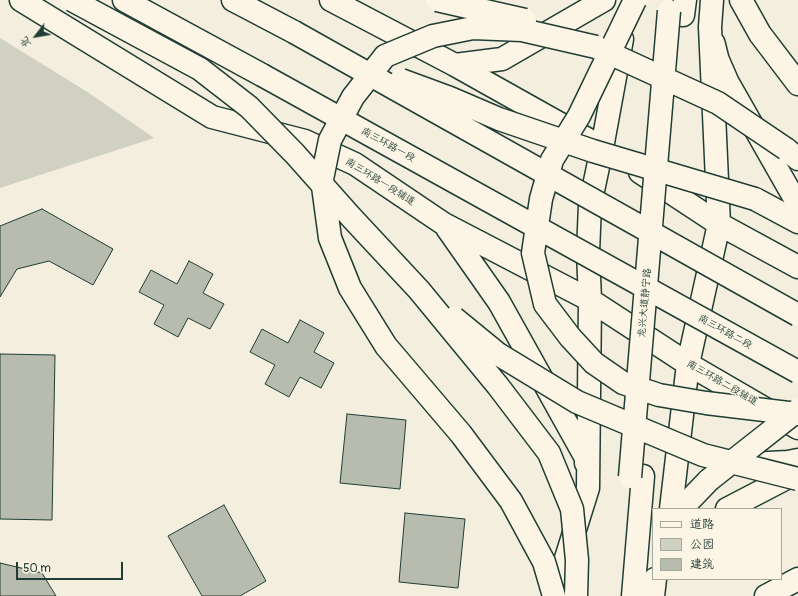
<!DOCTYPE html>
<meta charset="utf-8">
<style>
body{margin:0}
#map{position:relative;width:798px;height:596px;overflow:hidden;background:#f3eede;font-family:Pangolin,"LXGW WenKai TC",sans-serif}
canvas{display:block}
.legend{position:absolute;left:652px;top:508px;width:130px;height:72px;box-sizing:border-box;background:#fcf5e5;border:1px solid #a4ab9e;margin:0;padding:5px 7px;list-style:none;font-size:12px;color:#1f3d34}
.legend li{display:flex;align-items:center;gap:8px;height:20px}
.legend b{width:20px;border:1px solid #a4ab9e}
.north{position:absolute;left:16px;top:16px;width:40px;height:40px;-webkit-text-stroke:3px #fcf5e5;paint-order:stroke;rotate:239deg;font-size:11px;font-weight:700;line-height:16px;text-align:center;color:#1f3d34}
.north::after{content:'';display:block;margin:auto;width:14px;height:18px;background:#1f3d34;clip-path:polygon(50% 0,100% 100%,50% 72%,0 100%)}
.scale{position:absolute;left:16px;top:562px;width:107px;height:18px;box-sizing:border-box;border:2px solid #1f3d34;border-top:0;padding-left:5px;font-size:12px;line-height:14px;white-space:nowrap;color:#1f3d34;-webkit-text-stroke:3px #fcf5e5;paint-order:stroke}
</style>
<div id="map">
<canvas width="798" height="596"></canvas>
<ul class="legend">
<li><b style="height:5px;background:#fcf5e5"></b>道路</li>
<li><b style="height:11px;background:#d0d1c2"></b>公园</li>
<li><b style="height:11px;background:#b8bcae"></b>建筑</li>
</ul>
<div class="north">北</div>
<div class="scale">50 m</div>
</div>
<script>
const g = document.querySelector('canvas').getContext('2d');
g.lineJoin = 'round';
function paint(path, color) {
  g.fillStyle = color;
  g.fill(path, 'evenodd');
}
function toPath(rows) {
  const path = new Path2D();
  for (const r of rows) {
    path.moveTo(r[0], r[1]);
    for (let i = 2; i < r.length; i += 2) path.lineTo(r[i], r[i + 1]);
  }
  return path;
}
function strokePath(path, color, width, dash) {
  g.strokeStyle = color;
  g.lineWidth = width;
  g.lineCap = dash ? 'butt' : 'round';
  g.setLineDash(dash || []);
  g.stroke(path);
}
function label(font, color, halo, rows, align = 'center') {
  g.font = font + ' Pangolin,"LXGW WenKai TC",sans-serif';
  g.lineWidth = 3;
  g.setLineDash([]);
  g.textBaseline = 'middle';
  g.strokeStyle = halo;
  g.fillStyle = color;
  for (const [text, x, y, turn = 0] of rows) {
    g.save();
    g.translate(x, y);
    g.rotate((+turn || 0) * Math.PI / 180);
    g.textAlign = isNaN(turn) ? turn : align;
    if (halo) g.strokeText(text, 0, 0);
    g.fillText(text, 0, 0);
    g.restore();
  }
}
paint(toPath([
 [0,38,89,93,154,138,0,188]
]), '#d0d1c2');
const building = toPath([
 [42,209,113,249,93,285,49,261,17,269,0,297,0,226,42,209],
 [189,261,213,274,203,293,224,304,210,329,188,318,178,337,154,324,164,305,139,292,151,270,177,284,189,261],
 [300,320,324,333,314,352,334,363,321,388,300,377,289,397,265,384,275,365,250,352,262,329,288,343,300,320],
 [0,354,55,355,52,520,0,519,0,354],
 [347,414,406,420,400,489,340,483,347,414],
 [224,505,266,581,240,596,202,596,168,536,224,505],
 [405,513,465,519,458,588,399,582,405,513],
 [0,563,42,573,56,596,0,596,0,563]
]);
paint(building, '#b8bcae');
strokePath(building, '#1f3d34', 1);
const tertiary = toPath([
 [714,43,718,59,728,82,798,205]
]);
const secondary = toPath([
 [21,0,212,117,305,141,355,164,444,224,590,300,688,364,798,428],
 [331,0,455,65,587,139],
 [455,65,502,59,604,0],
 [640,172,719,224,798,267],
 [447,228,499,302,586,458,586,463],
 [671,509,688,364,719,224,710,27,712,0],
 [727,509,798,472],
 [562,596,562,571,588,488,590,300,588,252,590,205,602,148,622,39]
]);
const trunk = toPath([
 [124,0,262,75],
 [233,0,294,32],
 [741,0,760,34,798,84],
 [683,15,685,0],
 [755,199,798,222],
 [749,464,788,462,798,460],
 [681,509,709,480],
 [633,596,643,476],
 [653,596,655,579],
 [766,596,798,579]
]);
const motorway = toPath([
 [786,149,798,159]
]);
strokePath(tertiary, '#1f3d34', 24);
strokePath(secondary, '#1f3d34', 25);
strokePath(trunk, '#1f3d34', 25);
strokePath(motorway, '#1f3d34', 25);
strokePath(tertiary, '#fcf5e5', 21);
strokePath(secondary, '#fcf5e5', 22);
strokePath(trunk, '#fcf5e5', 22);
strokePath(motorway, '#fcf5e5', 22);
const trunkBridge = toPath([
 [72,0,200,69,249,107,295,154,351,217,419,290,498,386,549,453,572,509,577,560,576,596],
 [437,0,525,20],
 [635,0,579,116,552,160,541,199,533,253,545,304,570,337,594,363,623,383,659,395,706,403,798,414],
 [294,32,798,315],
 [598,48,718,103,786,149],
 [262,75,798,372],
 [401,80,450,98,499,119,593,151,755,199],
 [454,318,498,354,577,402,703,455,798,479],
 [630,477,669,11],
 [709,480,798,410],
 [554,596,544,562,511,501,461,434,386,346,350,288,330,238,322,179,330,140,353,97,385,56,433,36,473,28,522,30,596,47]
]);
strokePath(trunkBridge, '#1f3d34', 25, []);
strokePath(trunkBridge, '#fcf5e5', 22);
label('10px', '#1f3d34', '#fcf5e5', [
 ["南三环路一段",388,145,29],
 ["南三环路一段辅道",380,182,32],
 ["龙兴大道静宁路",645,303,-85],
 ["南三环路二段",725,332,29],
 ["南三环路二段辅道",722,383,30]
]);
</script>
